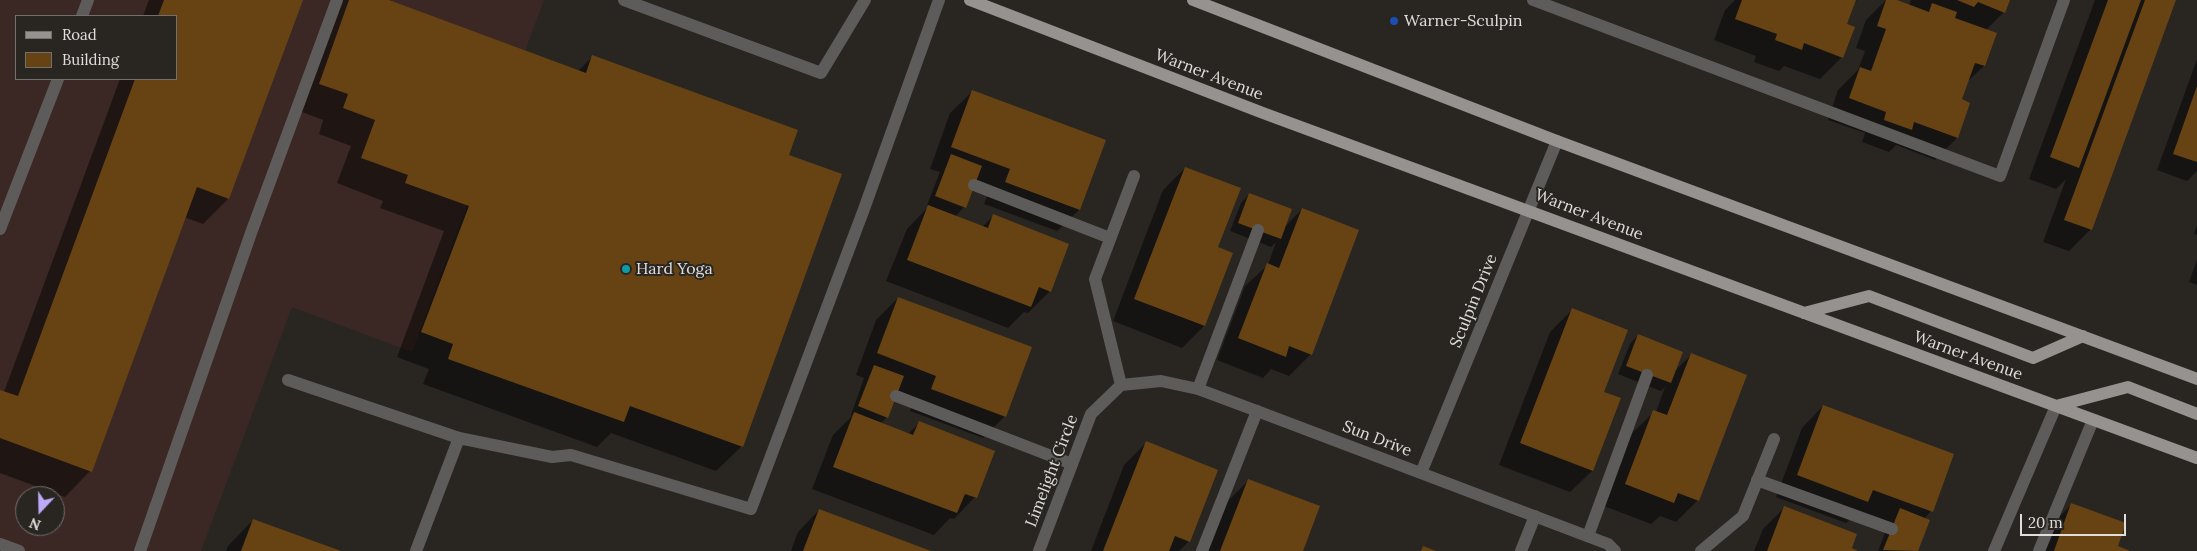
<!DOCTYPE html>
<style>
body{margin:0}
#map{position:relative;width:2197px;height:551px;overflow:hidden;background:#292622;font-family:Lora,serif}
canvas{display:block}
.legend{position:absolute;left:15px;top:15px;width:162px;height:65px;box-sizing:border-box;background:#292622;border:1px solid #72706c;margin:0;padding:6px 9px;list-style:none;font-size:15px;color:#e0dedc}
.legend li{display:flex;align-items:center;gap:10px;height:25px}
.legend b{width:25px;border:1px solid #72706c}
.north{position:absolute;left:15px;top:486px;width:50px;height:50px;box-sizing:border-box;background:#292622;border:1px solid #72706c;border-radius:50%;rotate:201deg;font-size:14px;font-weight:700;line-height:20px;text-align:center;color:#e0dedc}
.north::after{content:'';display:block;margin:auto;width:18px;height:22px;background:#bcaaf6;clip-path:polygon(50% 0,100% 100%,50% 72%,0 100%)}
.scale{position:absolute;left:2020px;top:514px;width:106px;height:22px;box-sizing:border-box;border:2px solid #e0dedc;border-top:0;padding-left:6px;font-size:15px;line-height:18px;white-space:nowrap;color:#e0dedc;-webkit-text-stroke:4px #292622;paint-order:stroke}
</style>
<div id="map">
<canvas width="2197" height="551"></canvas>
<ul class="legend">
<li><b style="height:6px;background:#96928f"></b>Road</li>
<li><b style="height:14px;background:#674313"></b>Building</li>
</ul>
<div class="north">N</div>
<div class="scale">20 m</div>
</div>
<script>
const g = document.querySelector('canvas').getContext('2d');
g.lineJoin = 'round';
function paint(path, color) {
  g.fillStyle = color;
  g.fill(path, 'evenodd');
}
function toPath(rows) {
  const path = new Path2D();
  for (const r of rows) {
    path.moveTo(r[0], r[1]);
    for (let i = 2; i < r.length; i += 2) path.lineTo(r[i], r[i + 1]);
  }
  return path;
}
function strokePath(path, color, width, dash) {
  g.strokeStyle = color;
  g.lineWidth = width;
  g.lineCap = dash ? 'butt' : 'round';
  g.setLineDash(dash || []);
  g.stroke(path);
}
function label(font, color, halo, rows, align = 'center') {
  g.font = font + ' Lora,serif';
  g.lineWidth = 4;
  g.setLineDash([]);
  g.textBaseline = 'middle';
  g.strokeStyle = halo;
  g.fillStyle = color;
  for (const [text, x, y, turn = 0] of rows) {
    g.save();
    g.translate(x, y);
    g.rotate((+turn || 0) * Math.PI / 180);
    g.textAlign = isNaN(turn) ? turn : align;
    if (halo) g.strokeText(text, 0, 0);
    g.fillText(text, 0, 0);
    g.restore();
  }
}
paint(toPath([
 [0,0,544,0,412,352,292,307,201,551,0,551],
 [16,16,176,16,176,79,16,79],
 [25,496,55,496,55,526,25,526]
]), '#3b2824');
paint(toPath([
 [149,0,302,0,228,199,203,224,184,217,90,471,65,497,0,473,0,391,4,392,120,79,176,79,176,16,143,16],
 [343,0,384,0,578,71,593,56,788,155,742,446,716,471,611,433,597,447,423,384,429,369,397,357,444,231,380,208,383,201,337,183,351,146,319,134,323,120,294,109,329,14],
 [1735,0,1857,0,1853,4,1845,25,1842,57,1820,79,1784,66,1779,71,1754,62,1756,56,1714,40,1725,10],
 [1886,0,1893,0,1909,6,1911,0,2009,0,2004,12,1986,30,1984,66,1966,83,1960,100,1969,103,1957,138,1935,160,1896,145,1889,152,1862,142,1865,133,1828,120,1838,90,1858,70,1865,51,1856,48,1866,20],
 [2095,0,2174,0,2091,229,2069,251,2043,242,2066,179,2056,189,2029,179],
 [2197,59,2197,171,2187,181,2157,170],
 [972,92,1104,141,1079,210,1057,231,984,204,989,191,973,185,964,207,955,217,982,227,993,216,1050,291,1028,313,1024,312,1008,328,886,281,907,229,930,205,927,205,940,172,930,169,950,113],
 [1185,168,1217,248,1204,326,1182,348,1113,321,1163,190],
 [1249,194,1284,228,1302,209,1311,354,1289,376,1271,369,1263,378,1217,360,1245,286,1268,265,1276,242,1271,247,1230,231,1241,203],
 [2197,225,2197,235,2194,234],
 [2197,260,2197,285,2189,282],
 [898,298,1005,416,983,438,910,411,915,398,897,391,887,417,881,423,908,434,919,423,975,497,954,519,950,518,934,535,812,489,833,435,852,416,851,415,864,378,856,375,876,320],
 [1572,310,1603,393,1619,399,1592,471,1570,492,1499,465,1550,332],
 [1638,335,1674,372,1691,355,1698,500,1676,522,1660,516,1651,524,1604,506,1632,433,1654,412,1656,412,1665,387,1661,391,1618,374,1630,344],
 [1823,406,1953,455,1931,511,1924,519,1929,521,1917,551,1878,551,1888,525,1856,513,1846,523,1776,497,1802,428],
 [1146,443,1189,541,1179,551,1091,551,1124,465],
 [1249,480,1301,551,1208,551,1227,502],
 [2072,504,2116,547,2127,551,2039,551,2046,530],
 [1785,507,1850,549,1855,551,1754,551,1763,529],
 [819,510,928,551,791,551,798,532],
 [253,520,338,551,226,551,228,546]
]), '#0007');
paint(toPath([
 [164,0,303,0,229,199,197,187,92,472,0,438,0,390,18,396,135,79,176,79,176,16,158,16],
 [349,0,389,0,586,73,592,55,798,130,789,155,842,174,743,447,630,406,624,422,448,359,453,344,421,332,469,206,405,183,408,175,361,158,375,120,343,108,348,94,319,84],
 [1742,0,1856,0,1847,24,1855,27,1843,58,1804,43,1802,50,1775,40,1777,34,1735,19],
 [1886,0,1897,0,1929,12,1932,3,1957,12,1955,18,1997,33,1985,66,1975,63,1962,99,1970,103,1958,138,1914,122,1912,130,1884,120,1886,112,1849,98,1860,67,1871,71,1886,29,1877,26],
 [1957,0,2010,0,2005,13,1978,2,1974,7],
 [2108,0,2141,0,2079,168,2050,157],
 [2145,0,2176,0,2092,230,2064,220],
 [2197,86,2197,162,2173,154],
 [972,90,1106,140,1080,210,1005,182,1010,169,951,147],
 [951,154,982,166,966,208,935,196],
 [1185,167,1241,188,1218,247,1233,253,1205,326,1134,299],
 [1249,193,1292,209,1281,239,1238,223],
 [928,205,988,228,993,214,1069,244,1051,292,1039,287,1031,307,907,260],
 [1302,208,1359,230,1312,355,1289,346,1286,357,1238,338,1267,263,1279,268],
 [898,297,1032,347,1006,417,931,389,936,376,877,353],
 [1572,308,1628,330,1604,392,1621,398,1593,471,1520,443],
 [1638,334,1683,352,1671,383,1626,366],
 [1691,353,1747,375,1699,501,1678,493,1674,503,1625,484,1653,410,1667,415],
 [874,365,904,376,888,418,858,406],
 [1823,405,1954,454,1933,512,1873,490,1868,502,1797,475],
 [854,412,913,435,919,421,995,451,977,498,965,494,957,513,833,467],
 [1146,441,1218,470,1190,542,1175,536,1169,551,1103,551],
 [1248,479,1320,506,1303,551,1220,551],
 [2071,503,2126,523,2118,546,2130,551,2054,551],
 [1784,506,1857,534,1852,548,1858,551,1767,551],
 [1900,508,1930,520,1918,551,1883,550],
 [819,509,931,551,803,551],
 [253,519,341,551,241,551],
 [1423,546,1436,551,1421,551]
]), '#674313');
strokePath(toPath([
 [624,0,821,73,865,0],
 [1533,0,2000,176,2064,0],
 [82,16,88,0],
 [974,185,1110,238],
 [0,229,58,79],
 [288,380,459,438],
 [1121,385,1095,279,1134,176],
 [1198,389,1258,230],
 [896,396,1072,464],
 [1757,480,1892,529],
 [1588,536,1647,375],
 [0,544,19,551],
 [140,551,251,233,337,0],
 [416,551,459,438,552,457,571,455,751,509,864,209,939,0],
 [1202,551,1257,411],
 [1521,551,1535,516],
 [1701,551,1743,516,1774,439],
 [1994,551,2056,406],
 [2039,551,2093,420]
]), '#5e5c5b', 12);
strokePath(toPath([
 [1421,473,1557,141],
 [1039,551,1091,414,1121,385,1161,381,1198,389,1257,411,1608,544,1615,551]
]), '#5e5c5b', 12);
strokePath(toPath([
 [970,0,1263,113,2197,458],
 [1193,0,1557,141,2197,379],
 [1804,313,1869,296,2033,358,2083,336],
 [2056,406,2128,387,2197,414]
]), '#96928f', 12);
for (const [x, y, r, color] of [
 [1394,21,5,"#1a4fb4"],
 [626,269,5,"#0f9aa8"]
]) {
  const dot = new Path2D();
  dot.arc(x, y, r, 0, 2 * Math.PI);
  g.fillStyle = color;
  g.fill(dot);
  strokePath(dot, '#292622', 2);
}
label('16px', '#e0dedc', '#292622', [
 ["Warner-Sculpin",1404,21],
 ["Hard Yoga",636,269]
], 'left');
label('16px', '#e0dedc', '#292622', [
 ["Warner Avenue",1209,75,21],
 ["Warner Avenue",1589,215,21],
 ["Sculpin Drive",1474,301,-68],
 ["Warner Avenue",1968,356,20],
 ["Sun Drive",1377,439,21],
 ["Limelight Circle",1052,471,-69]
]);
</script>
